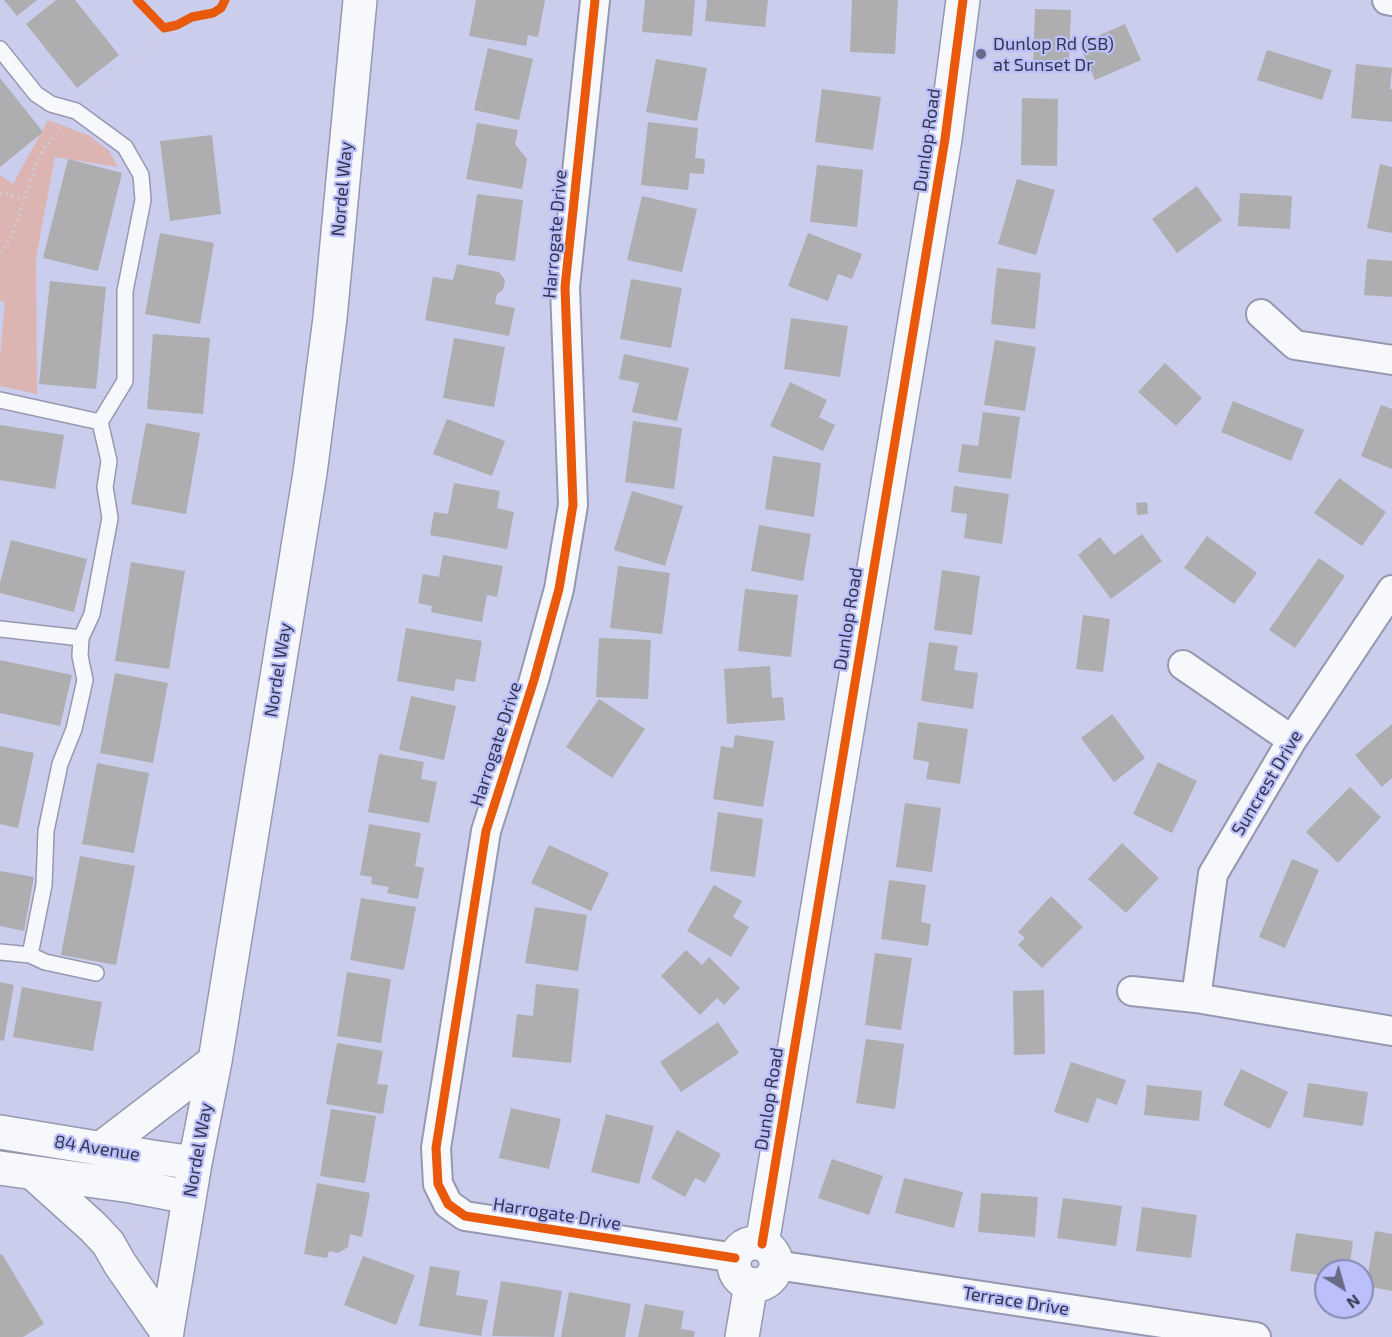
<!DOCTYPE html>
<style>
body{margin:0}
#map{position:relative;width:1392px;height:1337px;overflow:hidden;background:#cacdec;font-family:"Exo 2",sans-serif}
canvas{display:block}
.north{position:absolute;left:1314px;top:1259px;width:60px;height:60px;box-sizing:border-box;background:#bbc0fb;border:2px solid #8589b6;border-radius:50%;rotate:143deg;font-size:16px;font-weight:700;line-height:24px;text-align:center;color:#34364e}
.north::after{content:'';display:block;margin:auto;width:21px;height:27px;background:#686b85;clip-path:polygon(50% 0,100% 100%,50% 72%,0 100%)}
</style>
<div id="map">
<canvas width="1392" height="1337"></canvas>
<div class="north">N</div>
</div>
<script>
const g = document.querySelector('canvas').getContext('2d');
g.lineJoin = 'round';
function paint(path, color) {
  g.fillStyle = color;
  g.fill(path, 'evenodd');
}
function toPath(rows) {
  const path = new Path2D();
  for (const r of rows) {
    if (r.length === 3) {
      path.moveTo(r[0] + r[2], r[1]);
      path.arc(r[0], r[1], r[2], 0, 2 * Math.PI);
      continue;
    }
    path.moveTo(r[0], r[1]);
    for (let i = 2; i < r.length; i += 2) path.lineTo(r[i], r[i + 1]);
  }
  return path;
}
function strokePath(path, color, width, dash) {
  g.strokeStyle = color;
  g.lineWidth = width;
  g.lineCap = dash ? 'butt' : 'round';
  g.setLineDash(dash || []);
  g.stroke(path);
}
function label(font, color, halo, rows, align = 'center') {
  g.font = font + ' "Exo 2",sans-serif';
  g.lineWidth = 4.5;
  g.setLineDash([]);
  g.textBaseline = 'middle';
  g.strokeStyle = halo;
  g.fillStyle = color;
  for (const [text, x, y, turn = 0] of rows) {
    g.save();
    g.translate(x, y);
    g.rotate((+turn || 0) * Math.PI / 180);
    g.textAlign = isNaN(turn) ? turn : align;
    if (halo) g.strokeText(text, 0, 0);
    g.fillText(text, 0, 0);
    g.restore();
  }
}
paint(toPath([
 [48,120,90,136,109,151,118,167,55,157,36,258,37,394,0,386,0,357,5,302,0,301,0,175,13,184]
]), '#dcb4b2');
paint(toPath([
 [4,0,37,0,17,16],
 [56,0,75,0,119,55,77,88,26,24],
 [476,0,545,0,538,37,528,35,526,46,469,36],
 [645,0,695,0,692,36,642,32],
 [707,0,768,0,765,27,705,21],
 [852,0,898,0,895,54,850,52],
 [1035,9,1071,10,1069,64,1033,63],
 [1125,24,1141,60,1095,80,1079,44],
 [488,48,533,59,519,120,474,110],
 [1267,50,1332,70,1322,100,1257,80],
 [656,59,707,68,697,121,646,112],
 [1356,64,1392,68,1390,89,1392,89,1392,122,1351,118],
 [0,78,43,132,0,167],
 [822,89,881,97,873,150,815,142],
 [1022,98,1058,99,1057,166,1021,165],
 [648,122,698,128,695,158,705,159,704,174,690,173,688,190,641,185],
 [477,123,518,130,515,144,527,159,522,189,466,179],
 [212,135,221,214,170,221,160,141],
 [68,159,122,173,98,271,43,258],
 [1380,164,1392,167,1392,233,1367,228],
 [817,165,863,170,857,227,810,222],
 [1017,179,1055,190,1036,255,998,244],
 [1197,186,1222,220,1177,253,1152,219],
 [1240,193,1292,196,1290,229,1238,226],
 [477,194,523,200,515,261,468,255],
 [642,196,697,209,682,272,627,260],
 [160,233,214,243,200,324,145,314],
 [808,233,862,254,852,279,838,274,828,301,788,286],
 [1367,259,1392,261,1392,297,1364,295],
 [457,264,499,272,505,280,503,290,497,294,495,304,515,308,509,336,425,320,433,277,453,280],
 [997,268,1041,273,1035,329,991,324],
 [631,279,682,288,671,348,620,339],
 [50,281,106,287,96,389,39,384],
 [791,318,848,326,840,377,784,369],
 [153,334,210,338,203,414,147,409],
 [454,338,505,347,494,407,443,398],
 [995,340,1036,347,1025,411,984,405],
 [624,354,689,368,677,421,632,412,639,383,619,379],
 [1165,363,1202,398,1176,426,1138,392],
 [790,382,827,400,819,417,835,425,823,451,770,426],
 [1233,401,1304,430,1291,461,1221,432],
 [1381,405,1392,409,1392,469,1361,456],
 [983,412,1020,417,1011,479,958,472,962,444,978,446],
 [447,419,505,441,492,476,433,454],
 [633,421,682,428,674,489,625,482],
 [146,423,200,433,186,514,131,504],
 [0,425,64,435,55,489,0,480],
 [773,456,821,463,814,517,765,509],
 [1339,478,1386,512,1362,546,1314,513],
 [454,483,500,491,497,508,514,512,507,549,430,535,434,512,448,514],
 [954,486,1009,494,1002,544,964,538,967,514,951,512],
 [632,491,683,506,665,566,614,550],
 [1147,502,1148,514,1137,515,1136,503],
 [759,525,811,534,803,581,751,571],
 [1142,534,1162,561,1111,599,1078,555,1100,537,1114,555],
 [1207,536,1257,573,1234,604,1184,568],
 [11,540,87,559,74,612,0,593,0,583],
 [443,555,503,566,497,597,487,595,482,622,431,612,432,606,418,603,423,574,439,577],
 [1319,558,1345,576,1295,648,1269,630],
 [131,562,185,571,169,669,115,661],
 [618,566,670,573,662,634,610,628],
 [942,570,980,576,972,635,934,630],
 [745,589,798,595,791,657,738,651],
 [1083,615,1110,619,1103,672,1076,669],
 [406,628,482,641,475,682,456,679,454,691,397,681],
 [599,638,651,640,648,699,596,697],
 [929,642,958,646,954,670,978,673,973,709,921,701],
 [0,660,72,675,60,726,0,713],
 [770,666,772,698,783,697,785,720,727,724,724,669],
 [115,673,168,683,153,763,100,753],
 [411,696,456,706,444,760,399,750],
 [599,699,645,729,612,778,566,747],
 [1112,714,1145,758,1114,782,1081,738],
 [918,722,968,729,960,784,926,779,929,762,913,759],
 [1392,724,1392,778,1382,787,1355,755],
 [735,735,774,741,763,807,713,799,721,746,733,748],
 [0,746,34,753,18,828,0,824],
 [379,754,424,762,421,779,437,782,429,823,368,812],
 [1158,762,1197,781,1172,833,1133,814],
 [97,763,149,773,134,853,82,844],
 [1350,787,1381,817,1338,863,1306,832],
 [905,803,941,808,932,872,896,867],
 [718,812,763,819,755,877,710,871],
 [369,824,421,833,415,866,424,868,418,899,387,893,389,887,371,884,372,877,360,875],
 [1122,843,1159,878,1126,913,1088,879],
 [549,845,609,873,591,911,531,883],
 [80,856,135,866,116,965,61,955],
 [1292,859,1319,870,1285,948,1259,937],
 [0,871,34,877,24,931,0,926],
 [889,880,926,885,921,922,931,924,928,946,881,939],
 [714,885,742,901,733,917,749,927,731,957,687,931],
 [1051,896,1083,927,1042,968,1018,945,1025,938,1018,932],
 [361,898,416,907,404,970,350,960],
 [535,907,587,915,578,971,525,963],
 [686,950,702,965,709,957,740,988,724,1005,717,998,700,1015,661,976],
 [875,953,912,958,901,1030,865,1025],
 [347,972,391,979,381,1043,337,1036],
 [0,982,14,985,4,1041,0,1040],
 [536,984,579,989,571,1063,512,1057,517,1014,533,1016],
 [22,987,102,1002,93,1051,13,1037],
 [1044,990,1045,1054,1014,1055,1013,991],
 [718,1022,739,1053,681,1092,660,1062],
 [866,1039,904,1044,895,1109,856,1103],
 [337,1043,383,1051,377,1084,388,1085,383,1114,326,1104],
 [1071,1062,1126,1080,1117,1105,1097,1098,1088,1123,1054,1112],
 [1241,1069,1288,1092,1270,1129,1223,1105],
 [1308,1083,1368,1092,1363,1126,1303,1117],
 [1147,1085,1202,1091,1199,1121,1144,1115],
 [511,1108,561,1119,549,1169,499,1158],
 [331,1109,376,1116,365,1183,320,1176],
 [606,1114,654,1126,639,1184,591,1172],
 [677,1130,721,1154,705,1183,695,1178,685,1197,651,1178],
 [832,1159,883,1176,869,1215,818,1198],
 [904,1178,963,1192,954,1228,895,1213],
 [317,1183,370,1193,362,1237,350,1234,348,1247,338,1253,329,1251,327,1258,304,1254],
 [981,1193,1038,1197,1035,1237,978,1232],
 [1063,1198,1122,1206,1116,1246,1057,1238],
 [1142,1207,1197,1215,1191,1258,1136,1251],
 [1375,1231,1392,1234,1392,1291,1366,1286],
 [1296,1233,1353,1241,1349,1271,1326,1271,1326,1276,1290,1271],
 [2,1254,44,1324,23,1337,0,1337,0,1255],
 [363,1256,415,1275,396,1325,344,1305],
 [430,1266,460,1271,456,1295,488,1300,481,1336,419,1326],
 [501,1281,562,1291,554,1337,492,1336],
 [569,1292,631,1304,625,1337,561,1337],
 [645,1304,684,1311,681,1329,695,1331,694,1337,638,1337]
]), '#aeaeb0');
const lane = toPath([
 [0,49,36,94,51,104,76,111,125,147,141,175,143,200,125,291,125,381,100,422,109,461,105,487,110,518,92,614,81,638,80,656,85,680,74,729,60,764,46,831,44,885,30,955],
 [0,400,100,422],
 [0,629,81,638],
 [0,952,30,955,45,962,96,973]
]);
const street = toPath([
 [595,0,565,287,573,505,559,589,534,680,486,831,436,1148,438,1184,448,1204,465,1216,735,1258],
 [1387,0,1392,1],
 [1261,314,1295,345,1392,360],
 [1392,590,1292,740,1213,874,1196,998,1392,1031],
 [1183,665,1292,740],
 [1132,991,1196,998],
 [776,1265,1256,1337]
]);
const secondary = toPath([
 [0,1132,152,1157,195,1163],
 [100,1149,215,1061],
 [0,1168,131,1186,189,1197],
 [33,1173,93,1227,108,1243,120,1264,167,1332],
 [755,1264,21],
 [762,1244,945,139,963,0],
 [166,1337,195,1163,215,1061,310,473,330,318,360,0],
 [742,1337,751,1284]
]);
strokePath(lane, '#9798b0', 18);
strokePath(street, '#9798b0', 32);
strokePath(secondary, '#9798b0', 36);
strokePath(toPath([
 [90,97,158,41,164,28],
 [0,193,24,198],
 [0,252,10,240,17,223,35,166,44,148,60,128],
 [0,734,28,739,46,745],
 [0,832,25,840],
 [134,1224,146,1228]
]), '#cecfd8', 4, [1.5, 4.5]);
strokePath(lane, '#f7f8fc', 15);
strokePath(street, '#f7f8fc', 28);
strokePath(secondary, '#f7f8fc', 33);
strokePath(toPath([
 [137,0,164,28,177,25,192,17,213,13,221,8,225,0],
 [595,0,565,287,573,505,559,589,534,680,486,831,436,1148,438,1184,448,1204,465,1216,735,1258],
 [762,1244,945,139,963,0]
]), '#e8590c', 9);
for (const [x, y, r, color] of [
 [981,54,6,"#686b85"]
]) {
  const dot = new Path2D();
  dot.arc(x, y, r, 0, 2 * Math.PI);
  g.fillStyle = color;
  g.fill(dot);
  strokePath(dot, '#bbc0fb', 2);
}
label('18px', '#34364e', '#bbc0fb', [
 ["Dunlop Rd (SB)",993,44],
 ["at Sunset Dr",993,65]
], 'left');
label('18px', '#34364e', '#bbc0fb', [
 ["Dunlop Road",927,140,-82],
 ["Nordel Way",342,189,-85],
 ["Harrogate Drive",555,234,-85],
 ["Dunlop Road",848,619,-81],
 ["Nordel Way",278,670,-81],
 ["Harrogate Drive",496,744,-72],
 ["Suncrest Drive",1267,783,-59],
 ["Dunlop Road",769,1099,-81],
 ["84 Avenue",97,1148,9],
 ["Nordel Way",198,1150,-80],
 ["Harrogate Drive",557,1214,9],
 ["Terrace Drive",1016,1301,9]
]);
</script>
